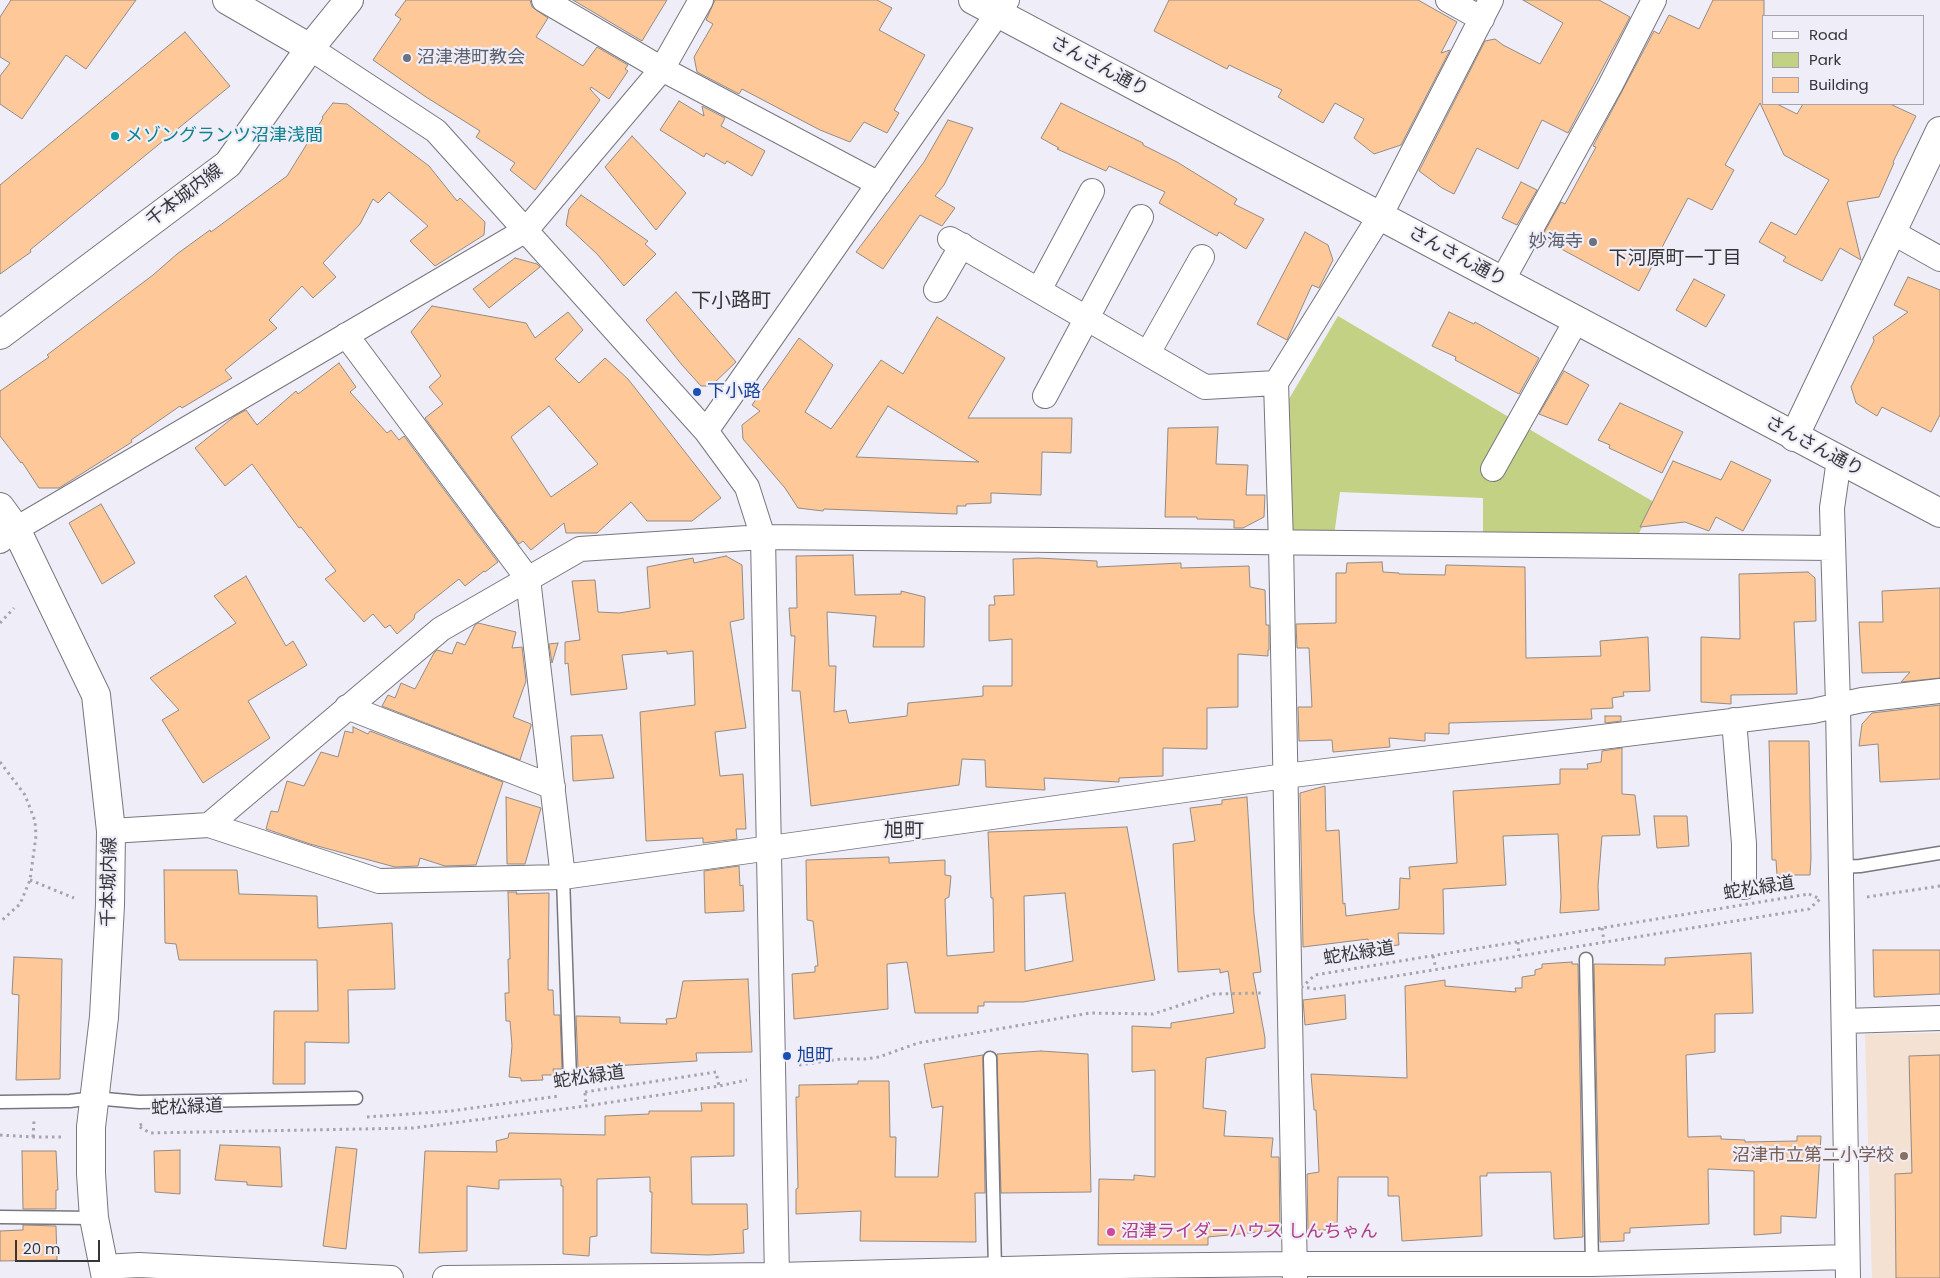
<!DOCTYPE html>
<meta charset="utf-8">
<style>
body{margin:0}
#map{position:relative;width:1940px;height:1278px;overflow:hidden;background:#efedf7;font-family:Poppins,sans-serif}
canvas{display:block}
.legend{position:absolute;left:1762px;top:15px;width:162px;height:90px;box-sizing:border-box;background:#efedf7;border:1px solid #a5a3ab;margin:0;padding:6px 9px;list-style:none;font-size:15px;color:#363539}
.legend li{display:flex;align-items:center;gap:10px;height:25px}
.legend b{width:25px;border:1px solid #a5a3ab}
.scale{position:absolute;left:15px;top:1240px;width:85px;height:22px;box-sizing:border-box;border:2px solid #363539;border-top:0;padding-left:6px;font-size:15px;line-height:18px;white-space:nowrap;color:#363539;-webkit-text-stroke:4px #efedf7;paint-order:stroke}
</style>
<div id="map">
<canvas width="1940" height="1278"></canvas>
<ul class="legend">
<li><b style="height:6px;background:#fff"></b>Road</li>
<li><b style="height:14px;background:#c2d183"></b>Park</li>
<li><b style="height:14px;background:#fec899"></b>Building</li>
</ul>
<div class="scale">20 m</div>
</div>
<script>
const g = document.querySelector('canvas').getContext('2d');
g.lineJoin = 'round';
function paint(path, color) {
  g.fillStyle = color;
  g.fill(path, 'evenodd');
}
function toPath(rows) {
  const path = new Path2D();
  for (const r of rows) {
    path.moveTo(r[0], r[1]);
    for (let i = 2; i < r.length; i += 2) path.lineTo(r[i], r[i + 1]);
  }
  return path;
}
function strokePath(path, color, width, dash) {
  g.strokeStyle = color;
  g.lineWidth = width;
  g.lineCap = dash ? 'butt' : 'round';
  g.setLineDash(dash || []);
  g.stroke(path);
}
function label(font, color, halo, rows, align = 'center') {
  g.font = font + ' Poppins,"Noto Sans JP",sans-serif';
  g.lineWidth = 4.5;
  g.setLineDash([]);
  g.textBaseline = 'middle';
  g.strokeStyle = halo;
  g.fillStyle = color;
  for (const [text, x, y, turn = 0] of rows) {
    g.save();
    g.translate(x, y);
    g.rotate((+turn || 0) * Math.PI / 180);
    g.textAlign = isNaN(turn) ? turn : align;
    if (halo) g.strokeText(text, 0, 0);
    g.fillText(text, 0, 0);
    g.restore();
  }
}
paint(toPath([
 [1940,1033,1940,1278,1872,1278,1865,1034]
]), '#f4e1d1');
paint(toPath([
 [1338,316,1578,458,1654,502,1633,546,1483,538,1483,498,1340,492,1334,536,1285,539,1286,404]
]), '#c2d183');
const building = toPath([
 [11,0,136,0,86,69,66,55,22,119,0,104,0,76,10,63,0,57,0,17,11,0],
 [406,0,530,0,532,7,548,18,536,37,583,66,597,47,628,65,625,69,628,71,609,99,591,87,590,89,600,100,535,190,510,170,515,163,476,137,480,131,426,97,373,60,401,19,395,15,406,0],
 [573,0,667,0,642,41,573,0],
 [715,0,877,0,892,8,879,30,925,55,894,110,899,113,887,133,864,122,850,142,820,130,742,89,739,94,697,72,694,57,713,24,706,20,715,0],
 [1169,0,1418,0,1457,22,1441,53,1450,50,1401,145,1374,154,1354,138,1364,119,1335,103,1323,123,1278,97,1282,90,1229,65,1227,69,1154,31,1169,0],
 [1523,0,1599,0,1630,17,1568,133,1542,120,1518,169,1477,148,1454,194,1442,188,1419,171,1485,41,1495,39,1503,45,1540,64,1563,23,1523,0],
 [1713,0,1764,0,1764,104,1777,104,1797,114,1803,104,1890,104,1916,116,1893,162,1894,163,1879,197,1847,202,1861,260,1840,248,1822,281,1783,261,1786,257,1759,242,1771,222,1796,235,1829,180,1784,155,1760,103,1725,165,1734,170,1712,210,1688,198,1639,291,1541,238,1561,202,1565,204,1596,147,1593,146,1654,31,1659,34,1669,15,1699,29,1713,0],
 [185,32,230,86,30,250,31,252,0,274,0,185,185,32],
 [679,101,704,116,702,106,725,118,721,126,765,151,752,176,727,161,725,164,706,153,704,157,660,130,679,101],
 [333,103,347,104,429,166,457,201,460,198,485,222,484,235,435,266,410,241,428,226,389,192,378,203,373,199,360,224,323,263,336,277,313,298,302,286,269,320,277,328,225,370,232,378,182,408,180,406,131,440,132,442,59,488,39,488,22,462,21,463,0,436,0,391,49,357,47,355,153,275,177,254,210,230,211,232,287,176,323,118,322,117,333,103],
 [1061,103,1143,143,1143,145,1177,162,1237,199,1234,204,1264,219,1246,249,1219,232,1217,236,1159,203,1165,192,1109,166,1106,171,1057,149,1059,148,1041,138,1061,103],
 [948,120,973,128,944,185,935,196,955,208,942,226,920,215,883,269,856,252,924,162,948,120],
 [632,136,686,193,656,230,605,167,632,136],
 [1521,182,1537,190,1517,225,1502,218,1521,182],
 [581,195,648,241,645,244,656,254,624,286,597,254,566,225,569,209,581,195],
 [1305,232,1328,245,1333,260,1319,288,1312,285,1287,340,1257,324,1305,232],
 [515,258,537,264,540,267,489,308,473,289,515,258],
 [1908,277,1940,290,1940,415,1931,432,1882,407,1877,416,1856,403,1851,387,1874,341,1873,337,1908,312,1894,305,1908,277],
 [1694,279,1725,295,1706,327,1676,310,1694,279],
 [676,292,736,362,711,386,701,386,682,365,646,320,676,292],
 [432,306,526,323,535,338,568,312,583,330,555,359,579,383,605,358,628,379,721,498,692,521,647,521,631,502,597,533,566,533,564,523,531,550,523,541,519,544,425,418,443,404,429,387,441,376,411,332,432,306],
 [549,406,598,464,551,497,511,437,549,406],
 [1449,312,1474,324,1475,322,1539,358,1519,394,1455,360,1456,357,1432,346,1449,312],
 [937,317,1005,358,968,418,1072,418,1071,453,1042,452,1041,495,991,493,991,503,966,504,966,506,957,506,957,514,824,509,823,511,798,508,785,488,743,439,742,425,760,411,752,405,799,338,833,365,805,412,831,429,881,360,903,374,937,317],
 [888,406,979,462,856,457,888,406],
 [339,363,356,387,350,392,387,433,391,430,399,440,404,436,498,562,485,572,484,571,465,586,459,579,415,614,414,619,397,634,390,625,385,628,373,614,364,622,325,579,336,571,301,527,299,528,252,464,225,486,195,448,235,416,246,410,257,425,296,391,298,394,339,363],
 [1564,371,1589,385,1567,425,1539,414,1564,371],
 [1620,403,1683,432,1662,473,1609,448,1610,445,1598,440,1620,403],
 [1218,427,1216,464,1248,465,1246,495,1265,495,1264,517,1243,528,1234,528,1234,520,1197,519,1197,517,1165,517,1168,428,1218,427],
 [1673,461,1721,480,1731,461,1771,480,1743,531,1716,517,1709,531,1685,522,1640,527,1673,461],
 [101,504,135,563,102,584,69,523,101,504],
 [853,555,855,595,901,594,901,591,925,597,924,647,873,647,876,616,827,612,829,666,836,666,834,712,846,710,849,723,907,716,908,703,983,696,983,686,1012,686,1012,639,989,641,989,605,995,605,994,596,1014,595,1013,559,1038,558,1097,561,1097,567,1181,563,1181,568,1249,566,1250,587,1265,590,1266,625,1269,625,1269,650,1268,650,1268,656,1238,654,1238,707,1207,708,1207,749,1163,748,1163,776,1119,778,1119,782,1044,778,1045,790,986,787,985,760,962,759,959,785,811,806,800,691,792,691,795,636,791,636,789,608,797,608,796,556,853,555],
 [726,556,742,565,744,619,730,622,746,728,715,732,720,776,743,774,746,829,736,829,737,839,703,843,703,838,646,841,640,712,695,705,693,651,667,654,667,651,622,655,627,689,571,695,568,663,565,664,565,642,580,640,572,581,595,580,598,612,619,613,650,608,647,567,693,558,694,563,726,556],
 [1382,562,1383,572,1399,573,1399,574,1445,575,1446,565,1525,567,1526,658,1601,656,1600,641,1648,637,1650,691,1623,692,1624,696,1612,698,1613,708,1591,709,1592,719,1449,723,1449,734,1425,733,1425,741,1389,738,1390,747,1333,752,1332,740,1299,741,1298,707,1312,707,1309,648,1297,648,1296,624,1336,623,1336,573,1346,573,1347,563,1382,562],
 [1808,572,1815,578,1816,621,1794,622,1797,694,1731,695,1731,704,1701,702,1701,637,1740,639,1739,574,1808,572],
 [246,576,286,646,293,641,307,665,248,701,270,738,203,783,162,720,179,710,150,678,236,623,214,596,246,576],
 [1940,588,1940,678,1901,682,1910,672,1862,673,1859,622,1883,622,1882,591,1940,588],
 [478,623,516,632,512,648,522,647,526,681,513,717,531,724,531,726,520,760,382,706,388,695,395,698,401,683,415,689,434,653,437,650,452,654,457,642,465,645,475,625,478,623],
 [558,643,552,663,549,644,558,643],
 [1940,705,1940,779,1880,782,1878,744,1859,746,1862,724,1872,713,1940,705],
 [1605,716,1621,716,1621,721,1605,723,1605,716],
 [353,727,368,734,370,731,503,782,476,865,445,866,420,858,418,866,395,867,310,844,266,829,271,811,278,812,287,781,304,786,321,752,338,757,345,731,353,733,353,727],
 [602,735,614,778,573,781,571,736,602,735],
 [1769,741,1809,741,1811,858,1810,875,1777,875,1776,860,1772,860,1769,741],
 [1622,748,1622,794,1635,795,1640,835,1602,836,1598,886,1599,910,1560,913,1561,897,1558,834,1503,836,1506,885,1443,889,1444,934,1398,933,1399,945,1369,948,1368,939,1303,947,1300,793,1325,786,1326,831,1339,830,1343,904,1345,903,1346,916,1399,909,1400,878,1410,879,1409,867,1457,863,1453,791,1560,784,1560,769,1588,769,1587,764,1601,762,1602,751,1622,748],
 [506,797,541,808,525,864,507,864,506,797],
 [1247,797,1254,914,1261,972,1253,973,1265,1038,1265,1048,1206,1058,1203,1108,1226,1111,1224,1136,1273,1138,1271,1157,1279,1157,1280,1230,1208,1237,1208,1245,1098,1245,1099,1179,1134,1180,1134,1175,1155,1177,1155,1070,1132,1072,1132,1026,1171,1028,1171,1023,1234,1013,1228,971,1220,973,1220,969,1178,972,1173,844,1195,841,1190,808,1222,804,1222,800,1247,797],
 [1654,816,1687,816,1689,846,1657,848,1654,816],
 [1127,827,1155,980,1023,1002,984,1002,984,1006,978,1006,978,1013,915,1013,907,962,887,964,888,1009,794,1019,792,974,815,972,815,966,818,966,813,921,807,920,806,860,889,857,889,863,945,860,945,875,951,876,949,897,945,899,947,956,994,952,993,898,991,898,988,832,1127,827],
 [1065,893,1073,961,1025,971,1024,896,1065,893],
 [739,866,740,886,743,885,744,911,705,913,704,871,739,866],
 [164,870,237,870,239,894,317,896,318,928,392,923,395,989,348,990,349,1043,305,1042,305,1084,273,1084,274,1011,318,1011,317,960,179,960,176,944,165,943,164,870],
 [508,892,517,892,516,894,549,893,548,990,553,990,554,1015,560,1015,562,1069,553,1069,554,1075,542,1075,543,1080,521,1081,521,1078,509,1077,512,1046,510,1021,506,1021,505,993,509,993,508,959,510,959,508,892],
 [1873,950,1940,950,1940,994,1874,997,1873,950],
 [1751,953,1753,1013,1715,1014,1715,1052,1686,1055,1688,1137,1721,1136,1721,1139,1745,1140,1745,1142,1797,1141,1797,1136,1821,1136,1816,1218,1781,1216,1781,1233,1754,1235,1754,1171,1708,1169,1709,1224,1630,1228,1630,1233,1624,1233,1624,1241,1600,1242,1594,964,1665,965,1665,958,1751,953],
 [14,957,62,959,60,1079,16,1080,19,995,12,994,14,957],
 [1572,962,1572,964,1578,964,1583,1237,1554,1239,1551,1172,1487,1173,1487,1176,1480,1176,1482,1236,1402,1241,1399,1196,1388,1196,1388,1177,1338,1177,1337,1230,1308,1230,1307,1174,1319,1172,1316,1110,1314,1110,1311,1074,1407,1078,1405,986,1445,980,1445,986,1516,992,1515,988,1522,988,1522,977,1535,975,1535,970,1542,968,1542,964,1572,962],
 [748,979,752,1052,696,1053,697,1061,578,1068,576,1016,620,1017,620,1023,667,1024,666,1019,676,1018,683,981,748,979],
 [1345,995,1346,1019,1305,1025,1303,1000,1345,995],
 [1041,1051,1088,1054,1091,1192,1001,1193,997,1054,1041,1051],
 [983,1055,985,1193,975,1193,976,1242,860,1241,861,1211,796,1214,796,1189,798,1188,796,1097,799,1097,799,1085,858,1084,858,1081,889,1081,890,1137,896,1137,895,1177,938,1177,943,1106,932,1108,924,1064,983,1055],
 [1940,1055,1940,1278,1896,1278,1895,1174,1912,1173,1909,1056,1940,1055],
 [701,1103,734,1103,734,1156,691,1157,692,1204,747,1204,748,1229,743,1230,744,1253,708,1255,651,1253,652,1192,650,1192,650,1177,597,1179,597,1236,590,1237,589,1256,563,1254,563,1186,561,1186,561,1179,499,1180,499,1189,467,1186,467,1251,419,1253,425,1151,497,1152,496,1141,508,1138,509,1133,605,1135,605,1116,649,1114,649,1111,702,1111,701,1103],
 [220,1145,280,1147,282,1187,247,1185,247,1182,215,1180,220,1145],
 [336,1147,357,1149,346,1249,323,1246,336,1147],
 [180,1150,180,1194,155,1192,154,1151,180,1150],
 [22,1151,56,1151,58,1190,56,1190,56,1209,23,1209,22,1151],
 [23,1225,56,1226,57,1260,0,1261,0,1231,23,1230,23,1225]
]);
paint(building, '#fec899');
strokePath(building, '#938b85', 1);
const service = toPath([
 [1841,867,1860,866,1940,853],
 [563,877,570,1078],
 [1586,959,1592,1264],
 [990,1058,995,1269],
 [0,1102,70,1101,94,1098,139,1102,356,1098],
 [0,1217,94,1218]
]);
const minor = toPath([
 [544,0,662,69,879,184],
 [1448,0,1482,19],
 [310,48,436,131,706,431,747,487,763,537,777,1278],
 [1892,232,1940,259],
 [950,239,1205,387,1276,383],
 [1502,281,1610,86,1654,0],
 [936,290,962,245],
 [1039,290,1092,191],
 [346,335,528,579,563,877],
 [1148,353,1202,257],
 [1045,396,1141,217],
 [706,431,1007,0],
 [1839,460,1832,508,1838,705,1848,1278],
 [1493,469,1576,321],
 [0,541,16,529,526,230,662,69,701,0],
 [347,707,553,787],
 [1734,720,1744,844,1744,887],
 [209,825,441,629,580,549,763,537,1833,548],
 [111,831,209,825,379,881,563,877,1285,776,1813,711,1862,700,1940,691],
 [1844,1021,1940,1018],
 [104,1267,139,1265,391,1278],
 [445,1278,777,1275,1118,1266,1295,1264,1592,1264,1847,1257],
 [1295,1278,1281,543,1276,383,1380,216,1491,0]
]);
const tertiary = toPath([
 [310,48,349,0],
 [1794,437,1940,131]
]);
const secondary = toPath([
 [973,0,1940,513],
 [0,335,228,164,310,48,227,0],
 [0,507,16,529,96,695,111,831,110,905,104,1017,91,1127,91,1174,94,1218,106,1278]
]);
strokePath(service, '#78767f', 15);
strokePath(minor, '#78767f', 26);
strokePath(tertiary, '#78767f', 30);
strokePath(secondary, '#78767f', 30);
strokePath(toPath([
 [0,623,14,608],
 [0,762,25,795,35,821,36,836,30,880,20,904,0,922],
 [30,880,74,898],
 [1809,894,1820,899,1809,909,1316,989,1302,987,1315,975,1809,894],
 [1867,897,1940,886],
 [1602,928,1604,942],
 [1518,942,1519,956],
 [1433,956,1436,969],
 [799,1065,841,1059,865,1059,879,1057,918,1043,1090,1013,1153,1014,1214,994,1263,993],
 [585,1092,716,1072,719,1086],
 [585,1093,586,1106],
 [367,1117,451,1111,559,1096],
 [142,1124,138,1126,150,1133,413,1128,586,1106,719,1086,747,1080],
 [0,1135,33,1137,64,1137],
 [33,1137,34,1121]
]), '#a5a4ab', 3, [2.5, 4]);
strokePath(service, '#fff', 12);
strokePath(minor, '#fff', 24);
strokePath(tertiary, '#fff', 28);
strokePath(secondary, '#fff', 28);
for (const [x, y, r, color] of [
 [407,58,5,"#6b7280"],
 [115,136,5,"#0f9aa8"],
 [1593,242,5,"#6b7280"],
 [697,392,5,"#1a4fb4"],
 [787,1056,5,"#1a4fb4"],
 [1904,1156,5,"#8d6e63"],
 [1111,1232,5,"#d1479c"]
]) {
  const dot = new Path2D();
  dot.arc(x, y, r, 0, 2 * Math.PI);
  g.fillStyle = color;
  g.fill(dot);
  strokePath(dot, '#efedf7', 2);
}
label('18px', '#5b616d', '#efedf7', [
 ["沼津港町教会",417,58],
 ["妙海寺",1583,242,"right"]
], 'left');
label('18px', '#363539', '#efedf7', [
 ["さんさん通り",1099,67,28],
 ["千本城内線",185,196,-37],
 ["さんさん通り",1457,257,28],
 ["さんさん通り",1814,447,28],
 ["千本城内線",110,882,-89],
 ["蛇松緑道",1759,889,-9],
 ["蛇松緑道",1359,954,-9],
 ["蛇松緑道",589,1078,-8],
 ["蛇松緑道",187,1108,-2]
]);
label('18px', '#0d838f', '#efedf7', [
 ["メゾングランツ沼津浅間",125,136]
], 'left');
label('18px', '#164399', '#efedf7', [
 ["下小路",707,392],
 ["旭町",797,1056]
], 'left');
label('18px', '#785e54', '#efedf7', [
 ["沼津市立第二小学校",1894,1156]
], 'right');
label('18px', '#b23c85', '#efedf7', [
 ["沼津ライダーハウス しんちゃん",1121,1232]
], 'left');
label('19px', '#363539', '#efedf7', [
 ["下河原町一丁目",1675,259]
]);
label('20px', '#363539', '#efedf7', [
 ["下小路町",731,302],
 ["旭町",904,832]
]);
</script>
